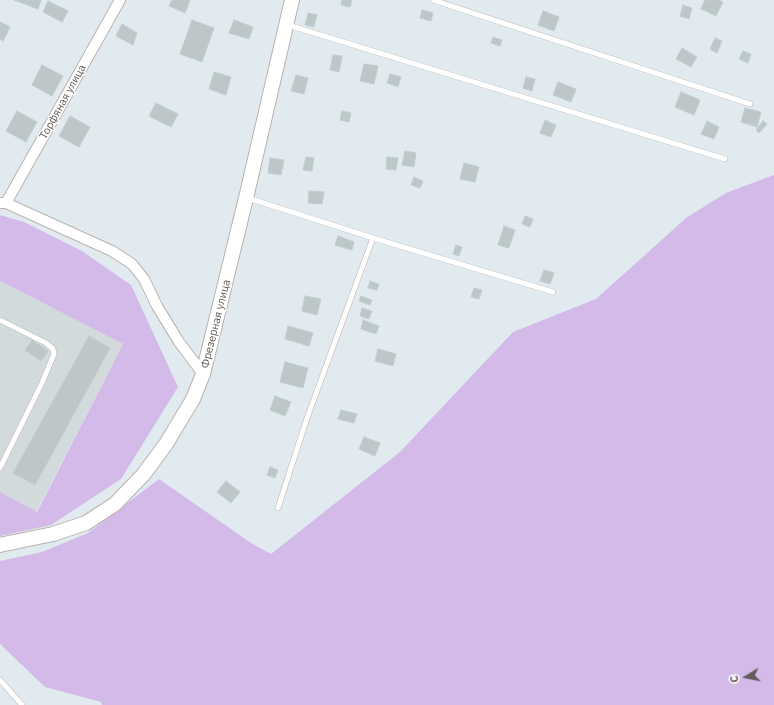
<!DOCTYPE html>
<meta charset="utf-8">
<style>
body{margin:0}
#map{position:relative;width:774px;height:705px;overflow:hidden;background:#e1eaee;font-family:"IBM Plex Sans",sans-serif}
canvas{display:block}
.north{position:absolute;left:726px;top:657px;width:40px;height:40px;-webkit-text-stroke:3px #fff;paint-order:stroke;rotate:260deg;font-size:11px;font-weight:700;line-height:16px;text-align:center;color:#635a59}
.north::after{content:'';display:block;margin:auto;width:14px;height:18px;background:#635a59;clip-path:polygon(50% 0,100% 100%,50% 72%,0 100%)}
</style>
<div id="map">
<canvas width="774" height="705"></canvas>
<div class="north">С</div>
</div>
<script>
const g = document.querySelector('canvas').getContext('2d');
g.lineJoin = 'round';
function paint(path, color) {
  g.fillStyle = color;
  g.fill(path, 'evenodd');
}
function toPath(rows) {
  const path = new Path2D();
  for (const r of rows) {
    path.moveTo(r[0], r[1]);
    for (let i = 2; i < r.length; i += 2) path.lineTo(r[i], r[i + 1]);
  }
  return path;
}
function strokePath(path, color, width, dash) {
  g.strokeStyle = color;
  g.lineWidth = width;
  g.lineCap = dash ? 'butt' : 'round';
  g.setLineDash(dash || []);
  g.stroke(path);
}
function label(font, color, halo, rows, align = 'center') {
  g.font = font + ' "IBM Plex Sans",sans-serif';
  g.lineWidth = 3;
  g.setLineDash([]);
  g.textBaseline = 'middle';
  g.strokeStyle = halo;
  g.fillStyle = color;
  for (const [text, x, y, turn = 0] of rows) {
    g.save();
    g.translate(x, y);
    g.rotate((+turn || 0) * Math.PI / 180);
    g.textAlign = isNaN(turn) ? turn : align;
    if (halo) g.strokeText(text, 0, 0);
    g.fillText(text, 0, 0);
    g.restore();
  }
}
paint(toPath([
 [0,281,123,344,36,512,0,522]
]), '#d3dadc');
paint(toPath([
 [774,175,774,705,102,705,101,702,45,687,0,644,0,561,42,552,88,533,159,479,251,543,271,554,400,452,513,332,596,299,686,218,726,193],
 [0,215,24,222,82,251,131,285,178,387,121,479,51,525,0,536,0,492,37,512,123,344,0,281]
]), '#d3bae8');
const building = toPath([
 [14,0,41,0,38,9,14,0],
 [172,0,190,0,185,13,169,6,172,0],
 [342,0,352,0,350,7,341,5,342,0],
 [705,0,719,0,723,2,716,16,701,9,705,0],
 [48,1,68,11,62,22,43,12,48,1],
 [683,5,692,8,689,19,680,16,683,5],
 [422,10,433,13,431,21,420,18,422,10],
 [543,11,559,17,554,31,538,25,543,11],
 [308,13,317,15,314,27,305,25,308,13],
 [192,20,214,28,202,62,180,54,192,20],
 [234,20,253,27,249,39,229,33,234,20],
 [0,22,10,27,3,41,0,39,0,22],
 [122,24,137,33,133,45,116,36,122,24],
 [493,37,502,40,500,46,491,43,493,37],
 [715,38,722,41,717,53,710,49,715,38],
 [682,48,697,57,691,67,676,59,682,48],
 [743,51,751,54,748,63,739,59,743,51],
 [333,55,342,56,339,72,330,70,333,55],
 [364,64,378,66,374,84,360,81,364,64],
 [42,65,63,76,52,96,32,85,42,65],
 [214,72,231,77,226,95,209,89,214,72],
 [390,74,401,77,398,87,387,83,390,74],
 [296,75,308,78,304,94,291,91,296,75],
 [526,77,535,79,532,91,523,88,526,77],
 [558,82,576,89,571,102,553,95,558,82],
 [681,92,700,100,694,115,675,107,681,92],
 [156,103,178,114,171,127,149,116,156,103],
 [745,108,761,112,757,127,741,122,745,108],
 [17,111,37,122,26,142,6,131,17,111],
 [342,111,351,113,349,122,340,120,342,111],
 [70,116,90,127,79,147,59,136,70,116],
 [545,120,556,125,551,137,540,133,545,120],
 [707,121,719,127,714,139,701,134,707,121],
 [763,121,767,124,759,133,756,130,763,121],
 [405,151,416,153,414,167,402,165,405,151],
 [306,157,314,158,312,171,303,170,306,157],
 [387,157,398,158,396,170,386,169,387,157],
 [270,158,284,160,281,175,268,173,270,158],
 [464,163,479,167,475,182,460,179,464,163],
 [414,177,423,181,420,188,411,185,414,177],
 [309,191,324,192,322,204,308,203,309,191],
 [525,216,533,219,530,227,522,224,525,216],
 [504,226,515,230,509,248,498,245,504,226],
 [338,236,354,242,352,250,335,245,338,236],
 [456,245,462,247,459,256,453,254,456,245],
 [544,270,554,273,550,284,540,281,544,270],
 [370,281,379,284,377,290,368,288,370,281],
 [474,288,482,290,479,299,471,297,474,288],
 [305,296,321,299,317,315,302,311,305,296],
 [361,296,372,300,370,305,359,301,361,296],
 [362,308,372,311,369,319,360,316,362,308],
 [363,320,379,326,376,334,361,329,363,320],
 [288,326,313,333,309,346,285,339,288,326],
 [89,336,110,348,35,485,13,473,89,336],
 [32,340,48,351,41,361,25,350,32,340],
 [378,349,396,354,393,366,375,361,378,349],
 [285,362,308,368,303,388,280,382,285,362],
 [275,396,291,402,285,416,270,410,275,396],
 [341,410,357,414,354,423,338,419,341,410],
 [364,437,380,443,375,456,359,449,364,437],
 [270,467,278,470,275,478,267,475,270,467],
 [226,481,240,492,231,503,217,492,226,481]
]);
paint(building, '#bec7c8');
strokePath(building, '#bfced3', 1);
const lane = toPath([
 [433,0,750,104],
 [288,25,725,159],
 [248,198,373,238],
 [0,320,46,343,53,349,54,354,42,383,0,468],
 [278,508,307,418,373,238,553,292],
 [0,680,22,705]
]);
const street = toPath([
 [0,203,6,203,112,251,132,264,144,279,157,306,179,342,203,374],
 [6,203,120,0]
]);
const secondary = toPath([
 [0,545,53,534,86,523,115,504,143,475,166,444,193,399,203,374,246,198,292,0]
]);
strokePath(lane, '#bab3b2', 6);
strokePath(street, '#bab3b2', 12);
strokePath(secondary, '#bab1b0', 16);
strokePath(lane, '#fff', 5);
strokePath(street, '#fff', 10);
strokePath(secondary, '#fff', 14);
label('11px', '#635a59', '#fff', [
 ["Торфяная улица",63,102,-61],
 ["Фрезерная улица",216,324,-76]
]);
</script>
